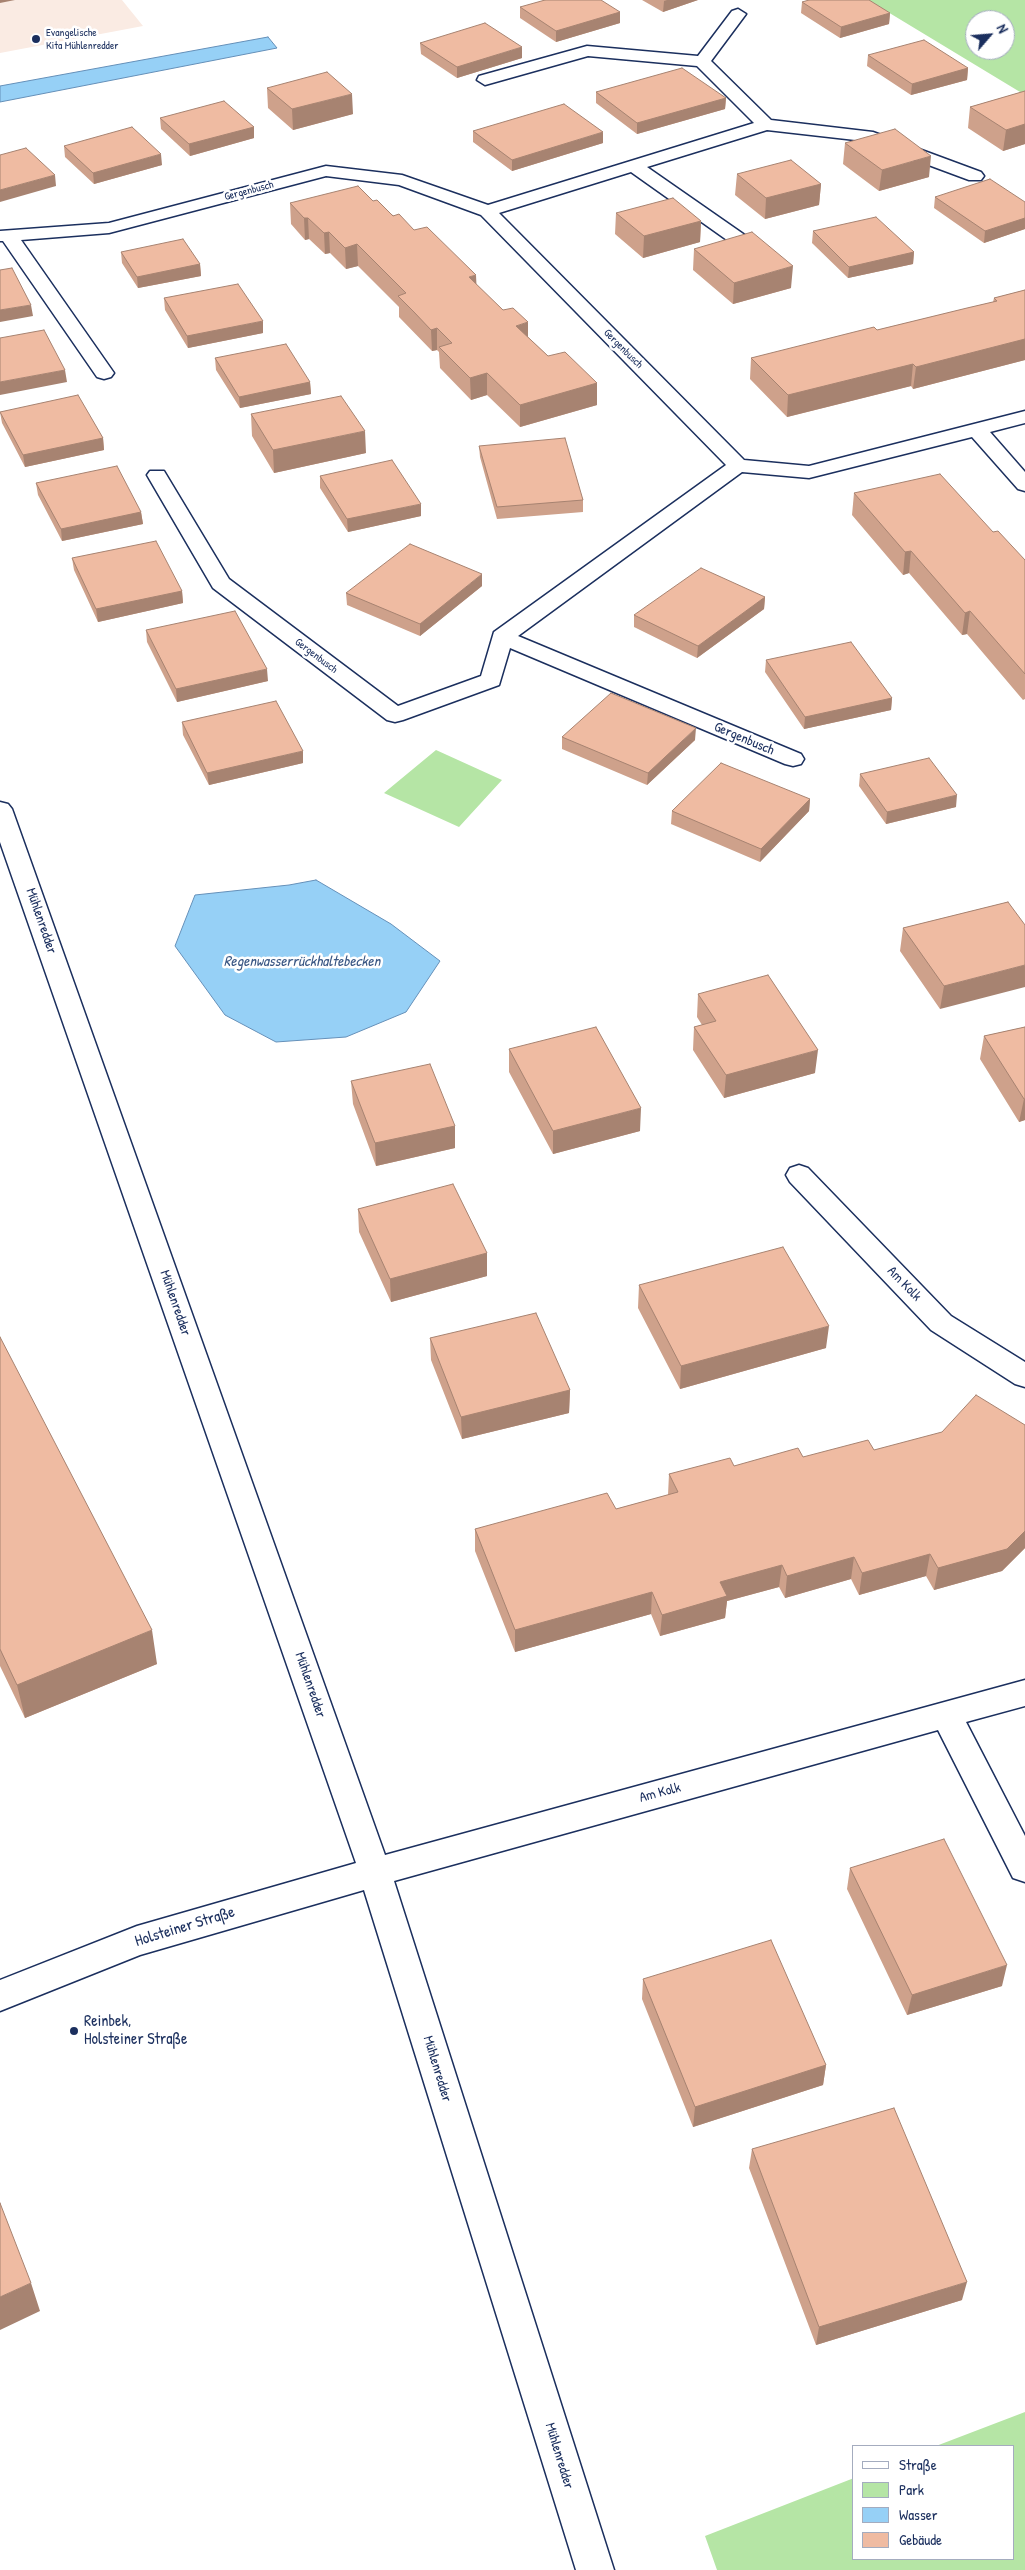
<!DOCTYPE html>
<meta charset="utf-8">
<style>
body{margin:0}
#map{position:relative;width:1025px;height:2570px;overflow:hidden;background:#fff;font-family:"Patrick Hand",sans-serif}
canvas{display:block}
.legend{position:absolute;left:852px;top:2445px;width:162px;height:115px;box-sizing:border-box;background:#fff;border:1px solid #a4acbf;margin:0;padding:6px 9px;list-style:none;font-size:15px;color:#1b2f5e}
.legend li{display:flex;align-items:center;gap:10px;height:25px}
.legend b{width:25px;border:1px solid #a4acbf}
.north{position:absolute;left:965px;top:10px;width:50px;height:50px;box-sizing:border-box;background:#fff;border:1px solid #a4acbf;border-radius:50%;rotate:63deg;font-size:14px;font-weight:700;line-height:20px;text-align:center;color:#1b2f5e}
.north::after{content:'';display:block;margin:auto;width:18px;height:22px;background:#1b2f5e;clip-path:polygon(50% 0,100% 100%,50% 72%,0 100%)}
</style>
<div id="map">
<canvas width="1025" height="2570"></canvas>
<ul class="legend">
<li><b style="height:6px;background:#fff"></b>Straße</li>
<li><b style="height:14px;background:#b5e5a5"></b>Park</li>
<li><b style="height:14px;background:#96d0f6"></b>Wasser</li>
<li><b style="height:14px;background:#efbba2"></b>Gebäude</li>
</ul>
<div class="north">N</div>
</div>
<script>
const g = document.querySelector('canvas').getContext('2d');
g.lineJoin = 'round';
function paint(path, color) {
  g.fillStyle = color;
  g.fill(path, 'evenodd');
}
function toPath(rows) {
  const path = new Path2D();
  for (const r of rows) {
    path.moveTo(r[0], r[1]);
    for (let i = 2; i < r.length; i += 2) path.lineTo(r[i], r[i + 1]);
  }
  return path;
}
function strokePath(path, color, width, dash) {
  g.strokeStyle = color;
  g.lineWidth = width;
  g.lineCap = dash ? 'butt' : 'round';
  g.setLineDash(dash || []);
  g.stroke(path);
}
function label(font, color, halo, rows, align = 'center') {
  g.font = font + ' "Patrick Hand",sans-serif';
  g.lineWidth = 5;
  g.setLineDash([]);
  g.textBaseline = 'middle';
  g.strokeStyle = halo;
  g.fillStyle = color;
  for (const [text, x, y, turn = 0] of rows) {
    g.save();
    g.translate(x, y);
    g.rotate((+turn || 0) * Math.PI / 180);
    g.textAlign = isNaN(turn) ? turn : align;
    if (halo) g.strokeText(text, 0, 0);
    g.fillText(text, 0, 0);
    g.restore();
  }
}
paint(toPath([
 [0,0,122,0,143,26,0,53]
]), '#faebe3');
paint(toPath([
 [868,0,1025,0,1025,95],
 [975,20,1005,20,1005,50,975,50],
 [436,750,502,780,459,827,384,793],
 [1025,2412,1025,2570,717,2570,705,2536,854,2478,854,2559,1014,2559,1014,2446,936,2446]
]), '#b5e5a5');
const water = toPath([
 [268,37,277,48,0,102,0,86,268,37],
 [316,880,391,924,440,961,406,1012,346,1037,276,1042,225,1015,175,946,195,895,289,885,316,880]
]);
paint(water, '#96d0f6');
strokePath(water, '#6590b9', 1);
const minor = toPath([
 [738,9,746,14,711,61,771,120,873,132,981,172,984,176,981,180,969,180,864,141,767,130,647,167,772,254,774,258,772,262,765,264,758,262,631,172,499,213,744,460,809,466,1025,411,1025,423,990,432,1025,472,1025,491,1018,489,972,437,809,478,742,472,518,636,801,754,804,759,801,764,793,766,785,764,510,648,499,685,403,720,395,722,387,720,213,588,147,475,150,471,164,471,229,579,398,706,481,676,494,632,726,465,481,215,399,185,326,176,109,233,21,240,114,373,111,377,104,379,97,377,3,241,0,241,0,231,109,223,326,166,402,175,488,205,754,123,697,66,588,56,485,85,477,80,479,76,587,46,698,56,732,11,738,9],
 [0,802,8,804,12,809,385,1855,1025,1680,1025,1706,966,1722,1025,1836,1025,1882,1013,1878,938,1730,394,1881,614,2570,576,2570,364,1890,140,1955,0,2011,0,1980,137,1926,356,1863,0,842,0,802],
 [799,1165,808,1168,951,1316,1025,1362,1025,1387,1015,1384,931,1330,790,1182,786,1175,790,1168,799,1165]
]);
strokePath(minor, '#1b2f5e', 3);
paint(minor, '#fff');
paint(toPath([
 [642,0,698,0,663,12],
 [802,2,890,13,889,24,840,38,801,13],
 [520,7,620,12,620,23,556,42,520,18],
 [420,43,522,58,457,78,421,54],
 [868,55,968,68,967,80,911,95,867,66],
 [267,88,353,114,293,130,268,108],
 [1025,91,1025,144,1003,151,968,128,970,107],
 [596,92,726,98,725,109,637,134,596,103],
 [160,118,254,127,254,138,190,156,161,129],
 [473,131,603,143,512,171,473,142],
 [845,143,929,177,879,191,843,164],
 [64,146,162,165,94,184,65,157],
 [737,174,821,184,819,205,765,219,735,195],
 [935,197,1025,202,1025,229,984,243,934,208],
 [373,201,414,230,476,284,528,337,548,356,597,383,597,405,520,427,487,395,471,400,440,368,439,352,437,350,432,351,399,317,399,307,358,266,346,269,330,253,325,254,309,239,305,240,291,224,290,203],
 [616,213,701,221,700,242,643,258,615,234],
 [813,231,914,252,913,264,848,278,812,243],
 [694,249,791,288,733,304,693,270],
 [121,252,200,264,201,276,138,288,122,263],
 [1025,290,1025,360,913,389,911,386,787,417,750,379,751,358,877,330,993,302,994,298],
 [164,298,263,333,188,348,165,310],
 [215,358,310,382,311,394,240,408,216,370],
 [0,412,103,438,104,450,25,467,2,423],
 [251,414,366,453,274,473,252,436],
 [479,446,583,500,583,512,497,519,480,457],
 [320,476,421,516,348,532,320,488],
 [36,483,141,512,143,524,62,541,38,495],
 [854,493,993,532,1025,560,1025,699,1023,700,967,634,962,635,909,573,903,575,852,515],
 [72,558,182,591,183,603,98,622,74,570],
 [482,586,420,636,347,605,346,593],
 [765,597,764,609,697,658,634,627,634,615],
 [146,630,268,681,177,702,147,642],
 [766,660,892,698,891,710,804,729,765,672],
 [182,722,303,763,209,785,183,735],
 [562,737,695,740,647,785,562,749],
 [860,774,956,807,886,824,859,786],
 [810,799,809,811,760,862,671,824,672,811],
 [1008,902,940,1009,900,951,903,928],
 [698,994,815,1073,724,1098,693,1050,694,1027,702,1025,697,1017],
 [1025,1027,1025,1120,1019,1122,980,1059,984,1036],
 [509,1049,640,1131,553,1154,509,1072],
 [351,1081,455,1126,455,1148,376,1166,353,1104],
 [358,1209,487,1253,487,1276,391,1302,359,1232],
 [639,1285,826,1348,680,1389,638,1308],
 [0,1337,157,1664,25,1718,0,1666],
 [430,1338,570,1390,569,1413,462,1439,431,1360],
 [1025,1425,1025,1548,1002,1571,934,1590,926,1576,859,1595,851,1579,785,1598,779,1587,727,1601,725,1618,660,1636,651,1614,515,1652,475,1551,475,1529,616,1509,668,1495,669,1474,734,1466,874,1450],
 [850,1868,1002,1986,907,2015,847,1889],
 [643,1979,826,2065,823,2085,693,2127,642,1999],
 [752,2149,962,2300,816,2345,749,2168]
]), '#cea18b');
paint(toPath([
 [0,0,15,0,0,3],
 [667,0,698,0,663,12,664,1],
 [620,12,620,23,556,42,556,31],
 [890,13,889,24,840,38,841,27],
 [522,47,522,58,457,78,457,67],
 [968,68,967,80,911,95,912,84],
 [352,94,353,114,293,130,292,109],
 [726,98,725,109,637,134,637,123],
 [1025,124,1025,144,1003,151,1006,130],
 [254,127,254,138,190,156,189,144],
 [603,132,603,143,512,171,512,160],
 [161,154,162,165,94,184,93,173],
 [931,156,929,177,879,191,882,170],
 [55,175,56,186,0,202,0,190],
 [821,184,819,205,765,219,766,198],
 [304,218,308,218,309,239,305,240],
 [1025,218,1025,229,984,243,985,231],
 [701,221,700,242,643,258,644,236],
 [329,232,330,253,325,254,324,233],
 [357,244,358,266,346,269,345,248],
 [914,252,913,264,848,278,849,267],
 [200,264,201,276,138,288,137,277],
 [793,266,791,288,733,304,734,283],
 [476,275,477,296,469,277],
 [31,305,33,316,0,322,0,310],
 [263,321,263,333,188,348,187,336],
 [528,322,528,344,516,326],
 [437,328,437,350,432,351,431,330],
 [1025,339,1025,360,913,389,916,367],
 [913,364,911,386,787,417,788,395],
 [65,370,67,382,0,395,0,382],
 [487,373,487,395,471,400,470,378],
 [310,382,311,394,240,408,239,397],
 [597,383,597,405,520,427,520,405],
 [365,431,366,453,274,473,273,450],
 [103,438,104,450,25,467,23,455],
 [421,504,421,516,348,532,347,519],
 [141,512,143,524,62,541,61,529],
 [911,551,909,573,903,575,905,552],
 [482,574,482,586,420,636,420,624],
 [182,591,183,603,98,622,96,609],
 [765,597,764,609,697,658,698,646],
 [970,611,967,634,962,635,965,613],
 [267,669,268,681,177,702,176,689],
 [892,698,891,710,804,729,805,717],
 [696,728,695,740,647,785,648,773],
 [303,751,303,763,209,785,207,773],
 [957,795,956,807,886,824,887,812],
 [810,799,809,811,760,862,761,849],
 [1025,965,1025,987,940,1009,944,986],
 [818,1050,815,1073,724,1098,726,1075],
 [1024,1099,1025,1099,1025,1120,1019,1122],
 [641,1108,640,1131,553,1154,553,1131],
 [455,1126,455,1148,376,1166,375,1143],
 [487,1253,487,1276,391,1302,390,1279],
 [829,1326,826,1348,680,1389,681,1366],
 [570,1390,569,1413,462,1439,461,1417],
 [1025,1531,1025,1548,1002,1571,934,1590,938,1568],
 [930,1554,926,1576,859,1595,862,1573],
 [854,1557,851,1579,785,1598,787,1576],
 [782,1565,779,1587,727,1601,725,1618,660,1636,662,1615,720,1582],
 [652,1592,651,1614,515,1652,515,1630],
 [152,1630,157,1664,25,1718,17,1685],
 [1007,1965,1002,1986,907,2015,912,1995],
 [826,2065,823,2085,693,2127,695,2107],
 [967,2282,962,2300,816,2345,819,2327],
 [31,2283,40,2311,0,2330,0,2297]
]), '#a78371');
const building = toPath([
 [545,0,601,0,620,12,556,31,520,7,545,0],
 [809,0,869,0,890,13,841,27,802,2,809,0],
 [485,23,522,47,457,67,420,43,485,23],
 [924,40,968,68,912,84,868,55,924,40],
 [682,68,726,98,637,123,596,92,682,68],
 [327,72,352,94,292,109,267,88,327,72],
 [1025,91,1025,124,1006,130,970,107,1025,91],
 [224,101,254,127,189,144,160,118,224,101],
 [564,104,603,132,512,160,473,131,564,104],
 [132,127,161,154,93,173,64,146,132,127],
 [895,129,931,156,882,170,845,143,895,129],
 [26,148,55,175,0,190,0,155,26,148],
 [791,160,821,184,766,198,737,174,791,160],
 [990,179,1025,202,1025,218,985,231,935,197,990,179],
 [358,186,373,201,377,200,393,216,399,214,414,230,427,227,476,275,469,277,503,310,513,308,528,322,516,326,548,356,565,352,597,383,520,405,487,373,470,378,439,347,452,343,437,328,431,330,414,312,398,296,406,293,357,244,345,248,329,232,324,233,308,218,304,218,290,203,358,186],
 [673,198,701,221,644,236,616,213,673,198],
 [876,217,914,252,849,267,813,231,876,217],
 [752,232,793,266,734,283,694,249,752,232],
 [183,239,200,264,137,277,121,252,183,239],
 [12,268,31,305,0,310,0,270,12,268],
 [238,284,263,321,187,336,164,298,238,284],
 [1025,290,1025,339,916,367,913,364,788,395,751,358,874,327,877,330,967,308,997,301,994,298,1025,290],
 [44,330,65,370,0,382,0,338,44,330],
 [286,344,310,382,239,397,215,358,286,344],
 [78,395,103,438,23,455,0,412,78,395],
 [341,396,365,431,273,450,251,414,341,396],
 [565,438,583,500,497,507,479,446,565,438],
 [392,460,421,504,347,519,320,476,392,460],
 [117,466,141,512,61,529,36,483,117,466],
 [940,474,993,532,998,531,1025,560,1025,674,970,611,965,613,911,551,905,552,854,493,940,474],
 [156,541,182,591,96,609,72,558,156,541],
 [410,544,482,574,420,624,346,593,410,544],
 [701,568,765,597,698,646,634,615,701,568],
 [235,611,267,669,176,689,146,630,235,611],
 [851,642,892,698,805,717,766,660,851,642],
 [611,693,696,728,648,773,562,737,611,693],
 [276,701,303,751,207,773,182,722,276,701],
 [929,758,957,795,887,812,860,774,929,758],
 [721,763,810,799,761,849,672,811,721,763],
 [1008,902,1025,925,1025,965,944,986,903,928,1008,902],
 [768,975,818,1050,726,1075,694,1027,716,1021,698,994,768,975],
 [596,1027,641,1108,553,1131,509,1049,596,1027],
 [1025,1027,1025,1099,1024,1099,984,1036,1025,1027],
 [430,1064,455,1126,375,1143,351,1081,430,1064],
 [453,1184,487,1253,390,1279,358,1209,453,1184],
 [783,1247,829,1326,681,1366,639,1285,783,1247],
 [536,1313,570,1390,461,1417,430,1338,536,1313],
 [0,1337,152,1630,17,1685,0,1649,0,1337],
 [976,1395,1025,1425,1025,1531,1007,1549,938,1568,930,1554,862,1573,854,1557,787,1576,782,1565,720,1582,727,1596,662,1615,652,1592,515,1630,475,1529,607,1493,616,1509,678,1492,669,1474,730,1458,734,1466,798,1448,803,1457,868,1440,874,1450,942,1432,976,1395],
 [944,1839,1007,1965,912,1995,850,1868,944,1839],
 [771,1940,826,2065,695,2107,643,1979,771,1940],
 [894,2108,967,2282,819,2327,752,2149,894,2108],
 [0,2203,31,2283,0,2297,0,2203]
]);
paint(building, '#efbba2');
strokePath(building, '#a78371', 1);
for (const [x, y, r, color] of [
 [36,39,5,"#1b2f5e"],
 [74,2031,5,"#1b2f5e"]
]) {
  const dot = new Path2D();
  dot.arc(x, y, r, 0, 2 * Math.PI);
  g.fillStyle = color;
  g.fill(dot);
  strokePath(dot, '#fff', 2);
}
label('11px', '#1b2f5e', '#fff', [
 ["Evangelische",46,33],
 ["Kita Mühlenredder",46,46]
], 'left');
label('11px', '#1b2f5e', '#fff', [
 ["Gergenbusch",249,191,-15],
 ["Gergenbusch",623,349,45],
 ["Gergenbusch",316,656,37]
]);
label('14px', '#1b2f5e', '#fff', [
 ["Gergenbusch",744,739,23],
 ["Mühlenredder",41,921,71],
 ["Am Kolk",904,1284,46],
 ["Mühlenredder",175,1303,71],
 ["Mühlenredder",310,1685,71],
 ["Am Kolk",660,1793,-15],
 ["Mühlenredder",437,2069,73],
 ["Mühlenredder",559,2456,73]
]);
label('italic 15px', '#3a5784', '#fff', [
 ["Regenwasserrückhaltebecken",302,962]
]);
label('16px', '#1b2f5e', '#fff', [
 ["Holsteiner Straße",185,1927,-17]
]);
label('16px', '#1b2f5e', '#fff', [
 ["Reinbek,",84,2022],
 ["Holsteiner Straße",84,2040]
], 'left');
</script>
